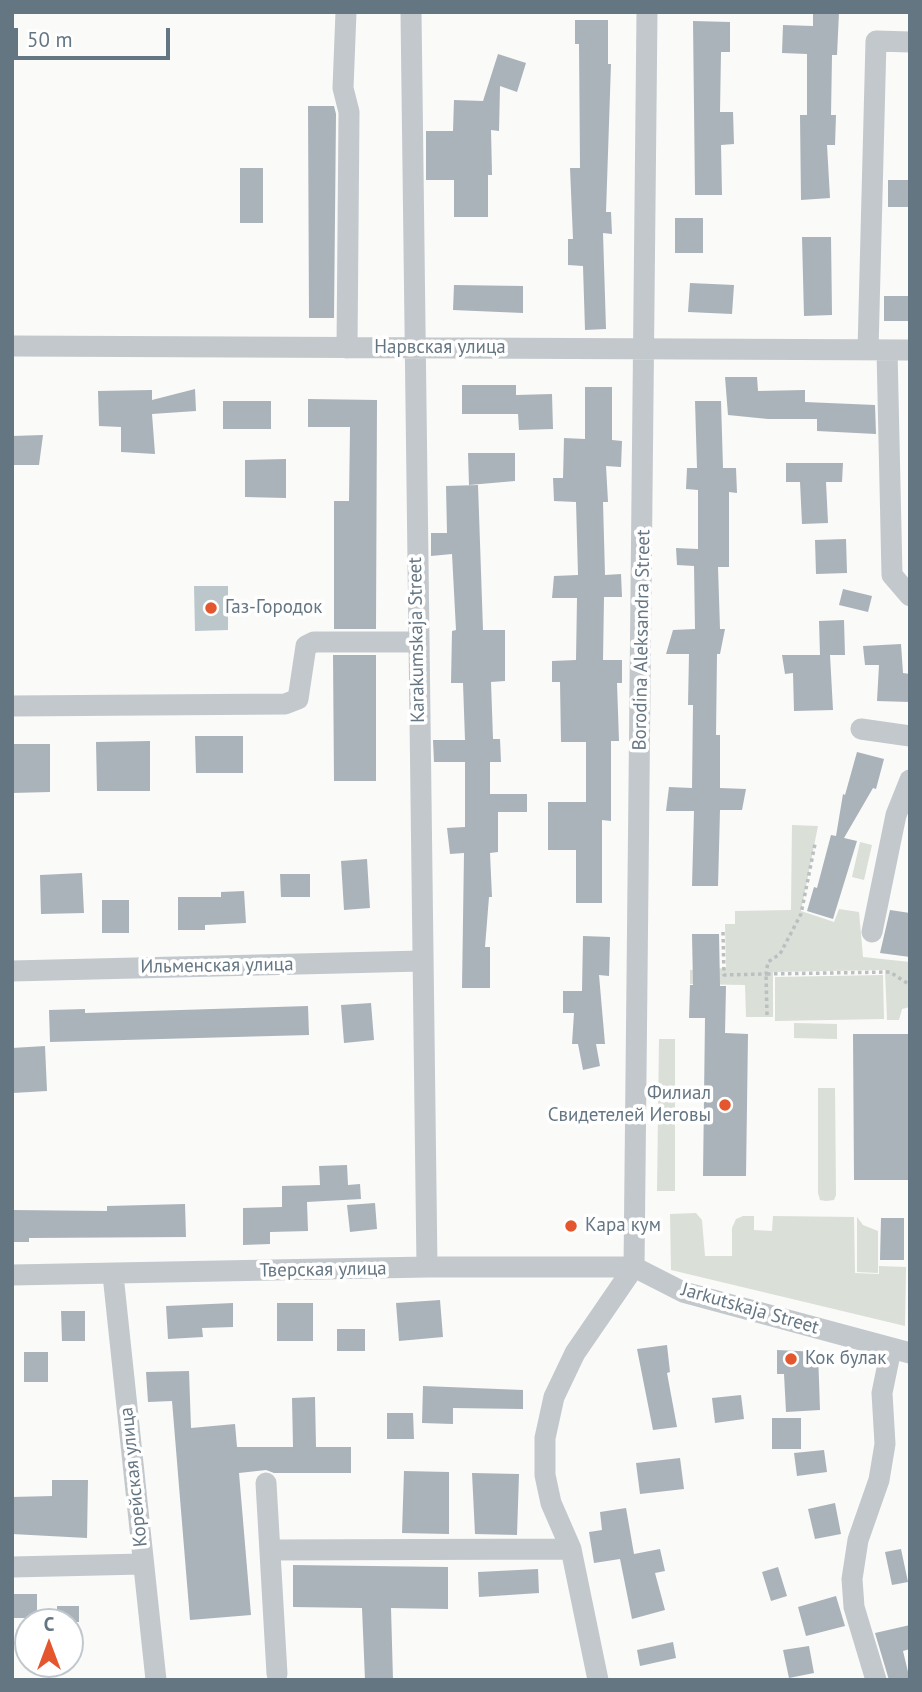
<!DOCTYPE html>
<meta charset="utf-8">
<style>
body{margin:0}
#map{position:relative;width:922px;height:1692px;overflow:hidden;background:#fafaf8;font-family:"PT Sans",sans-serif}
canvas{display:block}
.frame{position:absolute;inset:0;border:14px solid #657683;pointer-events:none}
.north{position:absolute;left:14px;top:1608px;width:70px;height:70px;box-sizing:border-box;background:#fff;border:2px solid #c1c8cd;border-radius:50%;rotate:0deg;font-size:19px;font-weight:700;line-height:28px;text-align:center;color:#657683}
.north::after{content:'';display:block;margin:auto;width:24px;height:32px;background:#e4572e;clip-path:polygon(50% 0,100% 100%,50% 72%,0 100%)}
.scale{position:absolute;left:14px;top:28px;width:156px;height:32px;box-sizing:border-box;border:4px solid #657683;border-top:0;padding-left:9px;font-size:21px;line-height:24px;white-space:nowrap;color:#657683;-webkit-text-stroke:5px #fff;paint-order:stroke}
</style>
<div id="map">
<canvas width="922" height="1692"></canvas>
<div class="frame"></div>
<div class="north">С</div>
<div class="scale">50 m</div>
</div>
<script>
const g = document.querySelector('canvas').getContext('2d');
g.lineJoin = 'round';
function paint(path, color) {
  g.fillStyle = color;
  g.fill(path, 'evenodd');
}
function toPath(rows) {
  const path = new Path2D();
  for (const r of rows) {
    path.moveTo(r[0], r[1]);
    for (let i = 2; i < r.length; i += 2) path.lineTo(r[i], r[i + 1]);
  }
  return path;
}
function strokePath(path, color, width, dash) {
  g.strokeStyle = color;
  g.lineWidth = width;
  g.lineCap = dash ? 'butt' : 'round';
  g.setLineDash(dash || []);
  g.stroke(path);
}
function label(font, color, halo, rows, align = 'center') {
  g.font = font + ' "PT Sans",sans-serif';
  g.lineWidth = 7;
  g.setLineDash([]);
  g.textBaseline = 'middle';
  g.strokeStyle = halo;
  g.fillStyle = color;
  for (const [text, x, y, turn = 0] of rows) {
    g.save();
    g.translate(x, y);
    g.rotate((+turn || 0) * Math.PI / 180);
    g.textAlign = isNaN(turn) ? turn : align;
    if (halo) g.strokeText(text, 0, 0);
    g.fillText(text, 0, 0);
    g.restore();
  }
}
paint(toPath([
 [792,825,818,826,801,911,834,922,839,909,859,912,863,957,910,962,910,1007,902,1009,899,1020,887,1020,885,970,773,972,773,1017,746,1017,745,985,690,984,690,970,726,968,725,924,735,924,735,911,791,910],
 [860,842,872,845,864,880,852,877],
 [883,975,884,1019,775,1021,775,977],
 [794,1023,837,1024,837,1039,794,1038],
 [659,1039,675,1039,675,1191,657,1191],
 [818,1088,835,1088,836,1195,834,1200,826,1201,820,1200,818,1193],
 [696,1213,702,1220,705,1256,732,1256,732,1228,736,1219,743,1216,754,1216,754,1230,772,1231,773,1216,854,1217,855,1273,879,1274,879,1266,906,1267,905,1326,671,1270,670,1214],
 [857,1217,863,1225,878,1231,878,1273,857,1272]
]), '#dadfd7');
paint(toPath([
 [194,586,228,586,228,630,195,631]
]), '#bbc7cb');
paint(toPath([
 [813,12,839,12,837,55,832,55,831,115,836,115,835,145,827,145,830,198,801,200,800,115,807,115,807,54,782,53,783,25,813,26],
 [575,20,608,20,608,64,611,64,606,212,611,212,612,234,603,233,606,329,585,330,583,266,568,265,568,239,573,239,570,168,580,168,579,44,575,44],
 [693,21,730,22,730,52,721,52,720,112,733,112,734,144,721,145,722,195,695,195],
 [498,54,526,63,517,92,500,86,499,131,491,130,492,175,488,175,488,217,454,217,454,180,426,180,426,131,453,131,454,100,483,101],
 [308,106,334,106,336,114,334,318,309,318],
 [240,168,263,168,263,223,240,223],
 [888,180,910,180,910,207,888,207],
 [675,218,703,218,703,253,675,253],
 [802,237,831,237,832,315,804,316],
 [690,283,734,285,732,314,688,312],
 [454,285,523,286,523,313,453,310],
 [884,296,910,296,910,321,884,321],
 [725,377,757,377,758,391,805,390,805,402,875,405,876,434,817,431,817,419,768,419,728,415],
 [462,385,516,385,516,395,552,394,553,429,519,430,518,414,462,414],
 [585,387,612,387,612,440,622,441,621,467,606,466,608,502,603,502,605,575,621,574,622,597,604,597,603,660,622,660,622,683,617,683,619,741,611,741,611,821,602,820,602,903,576,903,576,850,548,850,548,802,586,802,586,742,561,742,560,682,552,682,552,661,576,660,577,598,552,598,554,576,578,575,576,502,554,501,553,478,563,478,564,438,585,439],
 [195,389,196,411,152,414,155,454,121,452,121,427,99,426,98,391,152,390,152,400],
 [308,399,377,400,376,629,334,629,334,501,349,501,350,427,308,427],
 [223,401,271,401,271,429,223,429],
 [695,401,721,401,723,468,736,468,737,493,729,492,729,567,718,567,720,629,725,629,720,654,717,654,716,735,720,735,720,788,746,789,742,810,720,810,718,886,692,886,694,811,666,811,669,787,692,788,693,705,688,705,689,654,666,654,673,630,695,629,694,566,677,565,676,548,698,549,698,490,686,489,687,468,697,468],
 [43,435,39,465,12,465,12,436],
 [468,453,515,453,515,481,469,485],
 [286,459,286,498,245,497,245,460],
 [786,463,843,463,842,482,826,482,828,523,802,524,800,482,786,482],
 [478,485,483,630,505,630,505,681,491,682,493,739,500,739,501,762,490,762,490,794,527,794,527,812,498,812,498,852,490,853,492,897,489,897,485,947,490,947,490,988,462,988,464,853,450,854,447,828,465,827,465,762,434,762,433,740,465,740,463,683,451,683,452,631,456,630,452,554,431,556,431,533,447,533,446,486],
 [846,539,847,573,816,574,815,540],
 [843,589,872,596,868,612,839,605],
 [844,620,845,655,830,655,833,710,794,711,793,673,785,674,782,655,820,655,819,621],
 [901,644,903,673,910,674,910,702,877,701,879,665,865,665,863,646],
 [333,655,376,655,376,781,334,781],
 [195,736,243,736,243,773,196,773],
 [150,741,150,791,97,791,96,742],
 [12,744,50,744,50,792,12,793],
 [857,752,884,759,876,789,873,788,844,838,857,841,833,919,807,911,814,887,817,888,831,835,836,836,843,794,845,795],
 [367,859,370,908,344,910,341,861],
 [82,873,84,913,41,914,40,875],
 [280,874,310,874,310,897,281,897],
 [244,891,246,923,205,925,205,930,178,930,178,897,221,897,221,892],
 [102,900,129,900,129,933,102,933],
 [890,910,910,913,910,957,880,953],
 [692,934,719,934,720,986,726,986,725,1033,748,1034,746,1176,703,1176,705,1018,689,1018,690,985,693,985],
 [583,936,610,937,609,976,599,975,605,1044,596,1044,600,1066,583,1070,578,1044,572,1044,574,1013,563,1013,563,991,582,991],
 [371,1003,374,1040,344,1043,341,1005],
 [308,1006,309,1035,50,1042,49,1010,85,1009,85,1013],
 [853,1034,910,1034,910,1180,854,1180],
 [45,1046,47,1091,13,1093,12,1048],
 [347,1165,348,1185,360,1184,361,1199,307,1202,308,1231,270,1232,270,1244,243,1245,243,1208,282,1207,282,1186,320,1185,319,1166],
 [375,1203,377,1229,350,1232,347,1205],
 [185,1204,186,1237,29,1238,29,1242,12,1242,12,1210,107,1211,107,1206],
 [881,1218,904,1218,904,1260,880,1260],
 [440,1300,443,1337,399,1341,396,1303],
 [233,1303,233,1327,202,1328,203,1337,168,1339,166,1306],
 [277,1303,313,1303,313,1341,277,1341],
 [61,1311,85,1311,85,1341,62,1341],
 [337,1329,365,1329,365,1351,337,1351],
 [667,1345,670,1372,667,1373,677,1427,653,1430,637,1349],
 [777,1350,818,1352,820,1410,786,1412,784,1374,777,1374],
 [24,1352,48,1352,48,1382,24,1382],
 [189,1371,191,1428,235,1424,237,1447,293,1447,292,1398,315,1397,316,1447,351,1447,351,1473,274,1473,266,1470,239,1473,251,1615,190,1620,172,1401,148,1402,146,1372],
 [423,1386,523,1390,523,1409,453,1408,453,1424,422,1423],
 [741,1395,744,1419,715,1423,712,1398],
 [387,1413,413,1413,414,1439,387,1439],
 [772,1418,801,1418,801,1449,772,1449],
 [824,1450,827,1472,797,1476,794,1453],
 [680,1458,684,1489,640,1494,636,1463],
 [404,1471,449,1472,449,1534,402,1533],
 [472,1473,519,1474,517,1535,475,1534],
 [52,1480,88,1480,87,1538,12,1534,12,1497,52,1496],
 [835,1503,841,1534,815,1539,808,1509],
 [626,1508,634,1554,660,1549,665,1571,655,1573,665,1610,632,1619,620,1559,594,1563,589,1532,602,1530,600,1512],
 [901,1549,908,1582,892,1585,885,1552],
 [293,1565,448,1567,448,1609,391,1608,393,1680,365,1680,362,1608,293,1607],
 [778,1567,787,1596,771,1601,762,1572],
 [538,1569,539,1593,479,1597,478,1572],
 [12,1594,37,1594,37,1618,12,1618],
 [836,1596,845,1626,806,1636,798,1607],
 [57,1606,79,1606,79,1622,57,1622],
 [910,1625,910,1649,903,1651,910,1680,889,1680,875,1633],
 [673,1642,676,1658,640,1666,637,1650],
 [809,1646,814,1673,789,1678,783,1650]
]), '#aab3b9');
strokePath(toPath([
 [723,932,724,975,766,974,768,962,780,954,801,914,815,844],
 [767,1015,766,974,890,972,910,985]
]), '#bbbfc2', 3.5, [3.5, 3.5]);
strokePath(toPath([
 [346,12,343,88,349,112,347,348],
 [411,12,427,1267],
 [12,346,910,350],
 [868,350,876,41,910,42],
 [887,350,892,575,910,596],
 [12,706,285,704,298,699,306,646,314,642,417,642],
 [861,729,910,736],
 [872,932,896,815,910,780],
 [12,971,422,961],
 [634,1267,647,12],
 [12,1275,427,1267,634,1267,683,1292,910,1353],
 [113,1275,156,1680],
 [266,1483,277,1674],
 [270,1550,571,1549],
 [12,1567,143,1564],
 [598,1680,571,1549,551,1503,545,1475,545,1438,554,1397,575,1353,634,1267],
 [876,1680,854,1607,852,1579,858,1540,879,1480,885,1444,882,1393,891,1349]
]), '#c3c8cc', 21);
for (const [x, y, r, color] of [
 [211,608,7,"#e4572e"],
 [725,1105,7,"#e4572e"],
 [571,1226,7,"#e4572e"],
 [791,1359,7,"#e4572e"]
]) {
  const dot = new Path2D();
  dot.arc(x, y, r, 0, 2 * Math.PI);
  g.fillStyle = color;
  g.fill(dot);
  strokePath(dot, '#fff', 2.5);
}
label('19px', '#657683', '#fff', [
 ["Нарвская улица",440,348],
 ["Karakumskaja Street",417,640,-91],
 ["Borodina Aleksandra Street",642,640,-89],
 ["Ильменская улица",217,966,-1],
 ["Тверская улица",323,1270,-1],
 ["Jarkutskaja Street",750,1309,16],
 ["Корейская улица",134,1477,-96]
]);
label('19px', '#657683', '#fff', [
 ["Газ-Городок",225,608],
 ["Филиал",711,1094,"right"],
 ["Свидетелей Иеговы",711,1116,"right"],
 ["Кара кум",585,1226],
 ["Кок булак",805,1359]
], 'left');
</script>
